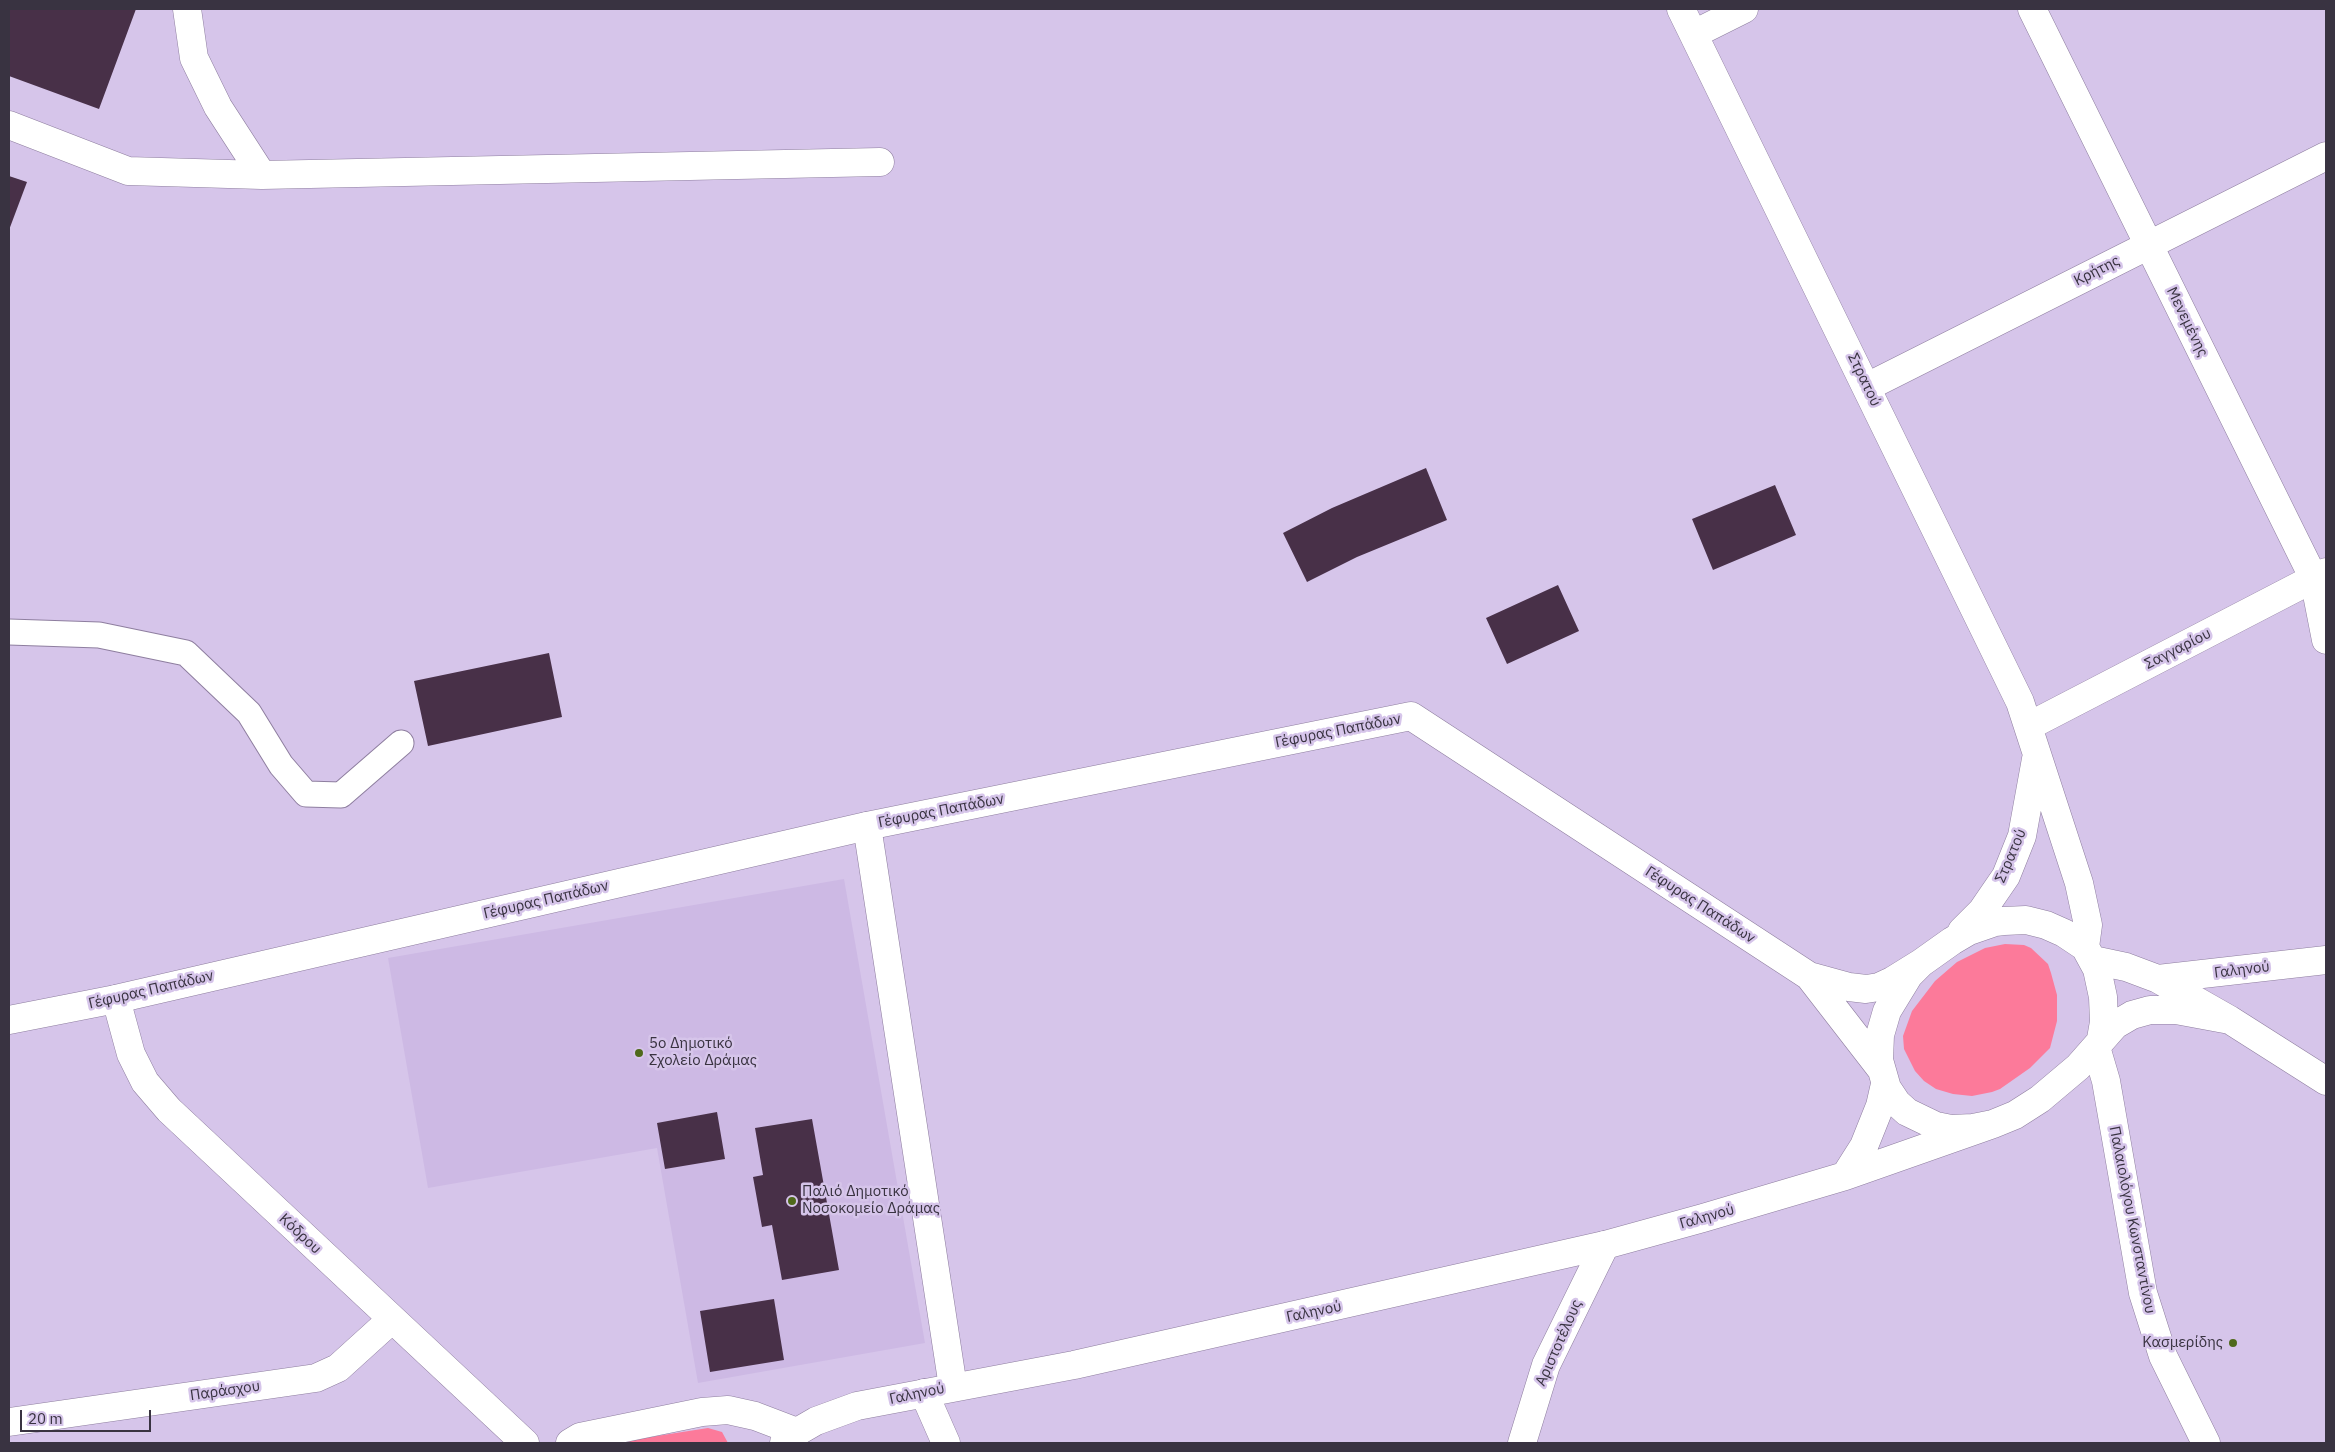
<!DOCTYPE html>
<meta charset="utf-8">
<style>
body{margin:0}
#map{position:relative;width:2335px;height:1452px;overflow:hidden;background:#d6c5ea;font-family:"IBM Plex Sans",sans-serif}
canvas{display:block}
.frame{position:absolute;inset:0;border:10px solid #393341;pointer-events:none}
.scale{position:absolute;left:20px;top:1410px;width:131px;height:22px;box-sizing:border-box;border:2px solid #393341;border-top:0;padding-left:6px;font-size:15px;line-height:18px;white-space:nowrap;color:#393341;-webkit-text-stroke:4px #d6c5ea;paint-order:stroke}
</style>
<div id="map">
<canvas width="2335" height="1452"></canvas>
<div class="frame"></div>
<div class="scale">20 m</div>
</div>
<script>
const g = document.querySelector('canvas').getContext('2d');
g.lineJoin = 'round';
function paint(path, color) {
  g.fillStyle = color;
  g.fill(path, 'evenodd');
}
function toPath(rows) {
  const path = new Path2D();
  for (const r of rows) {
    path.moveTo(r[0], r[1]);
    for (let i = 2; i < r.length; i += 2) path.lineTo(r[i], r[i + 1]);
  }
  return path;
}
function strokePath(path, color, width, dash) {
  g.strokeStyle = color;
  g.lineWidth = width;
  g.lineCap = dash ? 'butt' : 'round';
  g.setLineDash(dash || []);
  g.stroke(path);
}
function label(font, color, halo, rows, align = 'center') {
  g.font = font + ' "IBM Plex Sans",sans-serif';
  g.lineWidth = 5;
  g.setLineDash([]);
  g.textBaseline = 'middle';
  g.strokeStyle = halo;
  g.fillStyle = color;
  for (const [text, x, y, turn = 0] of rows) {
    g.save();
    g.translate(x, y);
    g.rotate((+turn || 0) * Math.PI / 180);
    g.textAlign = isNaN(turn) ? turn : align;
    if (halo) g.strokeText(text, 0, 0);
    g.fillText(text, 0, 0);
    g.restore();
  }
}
paint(toPath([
 [844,879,925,1343,698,1383,657,1148,428,1188,388,958]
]), '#cdb9e4');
paint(toPath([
 [2005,944,2024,945,2031,948,2048,964,2051,973,2057,995,2057,1021,2050,1048,2030,1068,2000,1089,1992,1092,1972,1096,1953,1094,1936,1089,1924,1081,1915,1071,1904,1049,1903,1036,1912,1011,1935,981,1957,962,1985,948],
 [708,1428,722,1432,728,1443,612,1443]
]), '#fc7a9a');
paint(toPath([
 [9,9,136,9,99,109,9,76],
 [9,176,27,182,9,230],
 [1426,468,1447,520,1357,557,1307,582,1283,533,1332,508],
 [1775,485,1796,535,1713,570,1692,519],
 [1558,585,1579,631,1507,664,1486,618],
 [549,653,562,717,428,746,414,681],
 [717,1112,725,1159,665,1169,657,1123],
 [812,1119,839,1270,782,1280,772,1225,762,1227,753,1177,763,1175,755,1128],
 [774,1299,784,1360,710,1372,700,1311]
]), '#483048');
const lane = toPath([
 [9,632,99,635,186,653,249,713,281,765,306,794,341,795,401,743]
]);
const street = toPath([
 [187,9,194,58,218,107,262,175],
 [2032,9,2314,579,2326,640],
 [1694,34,1744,9],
 [9,125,128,171,262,175,880,162],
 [1867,387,2326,156],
 [867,826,953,1387],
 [116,999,131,1054,145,1082,169,1110,525,1443],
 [924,1393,946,1443],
 [9,1422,316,1378,338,1368,391,1320],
 [570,1443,580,1437,702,1412,728,1410,755,1416,797,1432],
 [1522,1443,1546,1365,1605,1245]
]);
const secondary = toPath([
 [1681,9,2020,702,2079,883,2088,925,2085,947],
 [2029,726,2326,572],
 [1962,931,1982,911,2006,876,2022,836,2036,759],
 [2093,960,2126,967,2158,979,2230,1020,2326,1081],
 [1809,976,1881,1069],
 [2158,979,2326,960],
 [9,1020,116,999,867,826,1411,716,1809,976,1849,987,1866,989,1879,987,1892,981,1921,963],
 [2101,1039,2104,1022,2103,997,2097,969,2085,947,2064,933,2046,925,2026,920,2004,921,1995,922,1969,931,1952,941,1921,963,1909,975,1887,1011,1880,1035,1879,1060,1887,1088,1897,1103,1907,1112,1936,1126,1951,1129,1973,1128,1993,1124,2015,1115,2040,1099,2078,1067,2115,1025,2132,1015,2150,1010,2176,1010,2230,1020],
 [2096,1047,2106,1081,2143,1293,2163,1356,2206,1443],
 [1845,1176,1864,1146,1880,1106,1885,1084],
 [784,1443,797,1432,816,1421,857,1406,1074,1365,1605,1245,1703,1218,1845,1176,1993,1124]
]);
strokePath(lane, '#8e7e9f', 27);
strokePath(street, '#8e7e9f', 29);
strokePath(secondary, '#8e7e9f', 29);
strokePath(lane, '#fff', 25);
strokePath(street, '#fff', 28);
strokePath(secondary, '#fff', 28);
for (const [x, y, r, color] of [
 [639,1053,5,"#4f691b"],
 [792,1201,5,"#4f691b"],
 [2233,1343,5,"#4f691b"]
]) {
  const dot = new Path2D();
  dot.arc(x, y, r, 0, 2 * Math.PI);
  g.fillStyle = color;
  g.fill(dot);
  strokePath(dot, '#d6c5ea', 2);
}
label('15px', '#393341', '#d6c5ea', [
 ["Κρήτης",2097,271,-27],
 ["Μενεμένης",2187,322,64],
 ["Στρατού",1864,380,64],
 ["Σαγγαρίου",2178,649,-27],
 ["Γέφυρας Παπάδων",1338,731,-11],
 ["Γέφυρας Παπάδων",941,811,-11],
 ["Στρατού",2011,856,-67],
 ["Γέφυρας Παπάδων",546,900,-13],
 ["Γέφυρας Παπάδων",1700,905,33],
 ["Γαληνού",2242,970,-7],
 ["Γέφυρας Παπάδων",151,990,-13],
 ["Γαληνού",1707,1217,-16],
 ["Παλαιολόγου Κωνσταντίνου",2132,1220,79],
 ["Κόδρου",300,1234,43],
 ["Γαληνού",1314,1312,-12],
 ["Αριστοτέλους",1559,1343,-66],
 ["Παράσχου",225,1391,-8],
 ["Γαληνού",917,1394,-12]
]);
label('15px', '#393341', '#d6c5ea', [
 ["5ο Δημοτικό",649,1044],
 ["Σχολείο Δράμας",649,1061],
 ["Παλιό Δημοτικό",802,1192],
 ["Νοσοκομείο Δράμας",802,1209],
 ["Κασμερίδης",2223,1343,"right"]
], 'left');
</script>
